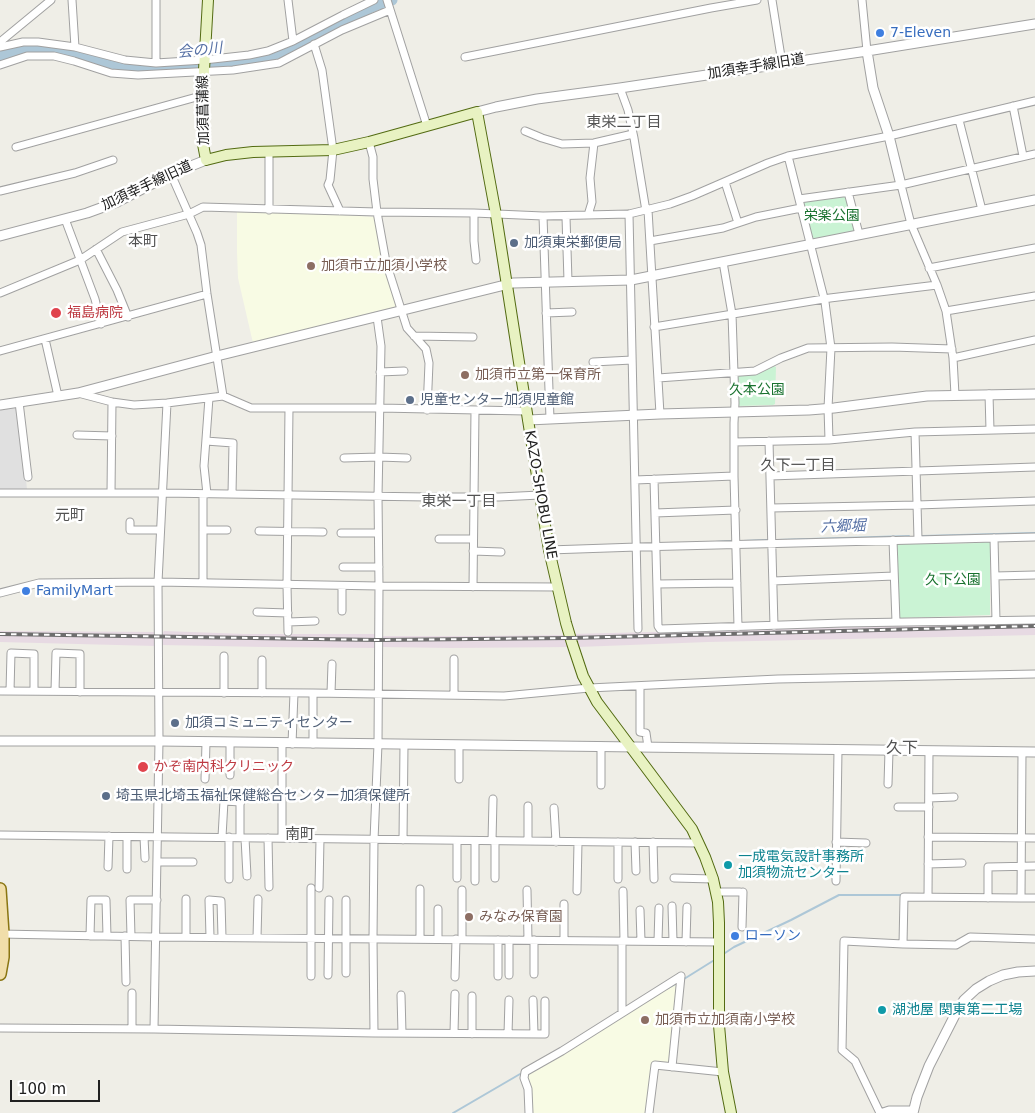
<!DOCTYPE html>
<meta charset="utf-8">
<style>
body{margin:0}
#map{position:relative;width:1035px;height:1113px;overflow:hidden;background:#efeee7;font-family:"DejaVu Sans",sans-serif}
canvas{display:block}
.scale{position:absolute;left:10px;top:1080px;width:90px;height:22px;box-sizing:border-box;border:2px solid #202020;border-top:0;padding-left:6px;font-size:15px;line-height:18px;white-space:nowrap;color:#202020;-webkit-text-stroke:4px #fff;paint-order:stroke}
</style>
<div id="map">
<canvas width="1035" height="1113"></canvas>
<div class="scale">100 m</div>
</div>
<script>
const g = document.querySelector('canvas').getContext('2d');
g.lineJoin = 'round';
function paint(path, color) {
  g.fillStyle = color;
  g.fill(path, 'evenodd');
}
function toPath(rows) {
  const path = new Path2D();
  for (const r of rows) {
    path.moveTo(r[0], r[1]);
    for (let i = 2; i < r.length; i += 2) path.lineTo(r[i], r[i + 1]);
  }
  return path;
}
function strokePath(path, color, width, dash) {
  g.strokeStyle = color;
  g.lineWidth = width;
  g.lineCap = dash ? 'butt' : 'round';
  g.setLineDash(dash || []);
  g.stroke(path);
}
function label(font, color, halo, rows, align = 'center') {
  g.font = font + ' "DejaVu Sans","Noto Sans JP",sans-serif';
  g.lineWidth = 5;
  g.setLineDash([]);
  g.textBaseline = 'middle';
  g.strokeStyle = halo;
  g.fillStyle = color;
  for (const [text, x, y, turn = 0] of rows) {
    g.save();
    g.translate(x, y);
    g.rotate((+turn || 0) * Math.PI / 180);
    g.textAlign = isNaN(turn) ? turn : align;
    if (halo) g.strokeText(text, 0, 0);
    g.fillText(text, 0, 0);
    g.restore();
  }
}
paint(toPath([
 [1035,622,1035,635,708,642,578,647,573,634],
 [0,631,156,632,156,646,0,642],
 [164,631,244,634,376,634,376,648,265,647,162,645,162,635],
 [567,635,568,647,451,648,380,647,380,636,475,636]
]), '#e7dae3');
paint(toPath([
 [237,212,309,213,375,217,397,306,253,343,238,278,237,252],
 [674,983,678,987,670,1063,652,1062,647,1113,531,1113,527,1076]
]), '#f8fbe4');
paint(toPath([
 [845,196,847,197,855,228,854,231,814,239,812,237,803,204,805,201],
 [774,366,776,367,775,404,773,405,737,406,737,376,760,373],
 [981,541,990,541,990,615,900,618,899,615,897,543,934,542,935,544,981,543]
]), '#caf3d4');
paint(toPath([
 [19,407,27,490,0,491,0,410]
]), '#e0e0e0');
strokePath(toPath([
 [923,536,1035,533],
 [777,540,909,536],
 [743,541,767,540],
 [715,542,731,541],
 [722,955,734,947,791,920,839,895,902,895],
 [684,979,716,959],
 [666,989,677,983],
 [453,1113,520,1074]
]), '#adc7d7', 2);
strokePath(toPath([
 [0,56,26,48,42,48,135,68,178,69,258,60,294,47,344,20,376,5,392,0]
]), '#adc7d7', 11);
const minor = toPath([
 [72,0,75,47],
 [288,0,293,41],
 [387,0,427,126],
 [772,0,782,63],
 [862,0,867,51],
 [0,42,51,0],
 [314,44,322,70,333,150,330,180,328,185,340,211],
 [0,47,23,42,38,42,75,47,125,60,156,63,204,60,249,55,268,51,293,41,343,15,374,0],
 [465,57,711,8,757,0],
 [156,63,156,0],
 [0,65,27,56,54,56,74,61,111,73,138,75,233,70,279,63,342,30,390,10],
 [620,88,628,110,634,138,646,211],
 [1013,106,1023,156],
 [959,120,982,210],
 [525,131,542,138,562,144,594,143,633,134],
 [369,142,373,157,373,179,377,212,386,262,407,328,426,349,429,363,427,410],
 [16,147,204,95],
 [269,151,269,210],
 [788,156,825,302,831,348,828,408,829,440],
 [171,174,197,233,201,245,207,294,223,396],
 [725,182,738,223],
 [901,185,911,224,937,285,946,311,953,358,955,395],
 [0,191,75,173,113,160],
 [848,192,859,234],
 [799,199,901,185,1035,154],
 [648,210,660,414],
 [474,213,474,241,476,260],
 [629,214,638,629],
 [588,215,592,202,590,178,594,143],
 [543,216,550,419],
 [566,217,568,281],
 [65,219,95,299,101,324],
 [650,241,723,228,756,217,801,208],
 [96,249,117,290,128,317],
 [723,262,732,314,735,403,734,423,734,476,738,627],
 [929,268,1035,248],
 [0,293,80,260,122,232,189,214,203,207,377,212,474,213,543,216,629,214,670,204,692,196,768,163,788,156,889,136,1035,101],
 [946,311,1035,296],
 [546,313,572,312],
 [654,327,830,298,937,285],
 [414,336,473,337],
 [45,339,58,396],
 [0,351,207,294],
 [953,358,1035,340],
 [593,362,632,360],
 [380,372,404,371],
 [658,378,755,371,781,358,808,348,892,347,952,349],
 [78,393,112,402,134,405,167,403,223,396,251,408,380,408,526,411],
 [989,394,990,430],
 [19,402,28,477],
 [915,432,918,539],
 [77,435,112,436],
 [206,441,233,443,232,494],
 [769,441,774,626],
 [734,442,829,440,915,432,1035,429],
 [344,458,379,457,407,458],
 [770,476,1035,467],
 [654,479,658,626,660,629,843,623,1035,620],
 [635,480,734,476],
 [0,493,162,493,427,497,499,497,540,495],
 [111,493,112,402],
 [203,494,203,583],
 [207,494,204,466,209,398],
 [771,508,917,505,1035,501],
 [655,513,736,510],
 [130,522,130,530,160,530],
 [203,530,227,530],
 [259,531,323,532],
 [341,533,378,533],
 [994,538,996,621],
 [439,539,473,539],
 [893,540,896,622],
 [549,550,637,547,1035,537],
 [473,551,501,552],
 [343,567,379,567],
 [995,576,1035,575],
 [773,581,894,576],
 [657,584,737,583],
 [342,586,342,611],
 [473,587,475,410],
 [0,593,39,583,158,582,379,586,558,587],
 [257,612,288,613],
 [288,622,315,621],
 [288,632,287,585,289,408],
 [454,659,454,695],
 [640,686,640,732,646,733,648,747],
 [0,691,313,693,504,696,589,688,778,679,1035,674],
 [10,691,11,653,34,654,34,691],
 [55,691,56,653,80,654,80,692],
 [224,693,224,656],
 [262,693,262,660],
 [331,693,332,664],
 [282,744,282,838],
 [292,744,294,693],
 [313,744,313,693],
 [459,745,459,779],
 [601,746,601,785],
 [1022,752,1021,898,1035,898],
 [230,775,230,743],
 [205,779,206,742],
 [888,784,889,751],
 [929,798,954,797],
 [528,806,528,841],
 [898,807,929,807],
 [554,808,556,842],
 [0,835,699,843],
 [144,837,145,858],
 [222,837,224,801,241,802],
 [229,837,229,879],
 [240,837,240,792],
 [928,837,1035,838],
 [245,838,247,876],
 [268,838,269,887],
 [403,840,404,745],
 [457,841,457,878],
 [475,841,475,881],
 [492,841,493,799],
 [618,842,618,879],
 [635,842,636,871],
 [653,842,654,879],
 [836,842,866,843],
 [157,862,193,862],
 [928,864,962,863],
 [108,867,109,836],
 [127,869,127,837],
 [495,878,495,841],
 [674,878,713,879],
 [836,881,838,750],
 [311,888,311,976],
 [319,888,320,839],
 [462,890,462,939],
 [527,890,528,940],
 [577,891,578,842],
 [623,891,624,941],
 [716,892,740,892],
 [928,897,929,751],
 [988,898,988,867,1035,866],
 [1021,898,904,897,903,944,956,945,970,937,1035,939],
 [186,899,186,937],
 [346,900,346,973],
 [672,906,673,941],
 [640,910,641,941],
 [742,927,743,892],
 [0,934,156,937,720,942],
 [90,936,91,900,106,900,107,936],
 [125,936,126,982],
 [131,936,130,900,157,900],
 [210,937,209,900,221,901,222,937],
 [257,938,258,899],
 [420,939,420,889],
 [438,939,438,909],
 [498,940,498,976],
 [509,940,509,975],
 [564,940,564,904],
 [622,941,622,1012],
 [658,941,659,908],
 [686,942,687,907],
 [534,974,534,940],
 [328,975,329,900],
 [455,977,456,939],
 [401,995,402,1033],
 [533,1000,534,1034],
 [0,1028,154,1029,374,1033,545,1034,545,1001],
 [132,1029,132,993],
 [154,1029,159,741,158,582,167,403],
 [374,1033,373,938,374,840,378,744,379,586,378,496,381,346,377,317],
 [454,1033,455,994],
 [472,1034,472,996],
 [508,1034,509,1000],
 [672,1067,681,976],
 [529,1113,528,1089,524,1078,525,1072,562,1051,681,976],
 [649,1113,655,1065,723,1072],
 [880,1113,855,1061,842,1050,844,941,903,944],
 [880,1113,889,1110,914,1110]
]);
const tertiary = toPath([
 [867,51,873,88,889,136,901,185],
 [477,112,496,107,537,99,620,88,867,51,1035,24],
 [0,236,87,213,117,202,171,174,206,160],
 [0,405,78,393,217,356,513,283,631,280,1035,200],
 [528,420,660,414,809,410,834,408,927,396,1035,394],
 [0,741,159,741,1035,752],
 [913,1113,917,1097,929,1066,956,1013,964,1000,976,989,989,981,1003,975,1018,972,1035,971]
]);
const secondary = toPath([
 [208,0,204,70,202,139,206,160,226,155,253,152,333,150,369,142,477,112,496,215,528,420,549,550,566,623,572,643,583,676,597,702,692,829,705,857,713,879,718,902,719,923,719,1025,723,1072,731,1113]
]);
const primary = toPath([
 [0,889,3,934,3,957,0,974]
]);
strokePath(minor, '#a1a1a1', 9);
strokePath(tertiary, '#a1a1a1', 11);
strokePath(secondary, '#536b12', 12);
strokePath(primary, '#8a7512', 14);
strokePath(minor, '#fff', 7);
strokePath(tertiary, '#fff', 9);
strokePath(secondary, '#e8f2c2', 10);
strokePath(primary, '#f1deaa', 11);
const rail = toPath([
 [0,634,378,640,570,638,1035,626]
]);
strokePath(rail, '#6e6e6e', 4);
strokePath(rail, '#fff', 2, [5.5]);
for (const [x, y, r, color] of [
 [880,33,5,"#3f7fe0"],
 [514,243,5,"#5c6f8a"],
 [311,266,5,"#8d6e63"],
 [56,313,6,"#e0444e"],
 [465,375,5,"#8d6e63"],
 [410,400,5,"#5c6f8a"],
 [26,591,5,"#3f7fe0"],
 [175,723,5,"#5c6f8a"],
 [143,767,6,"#e0444e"],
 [106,796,5,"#5c6f8a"],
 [728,865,5,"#0f9aa8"],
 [469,917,5,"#8d6e63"],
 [735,936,5,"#3f7fe0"],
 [882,1010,5,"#0f9aa8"],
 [645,1020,5,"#8d6e63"]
]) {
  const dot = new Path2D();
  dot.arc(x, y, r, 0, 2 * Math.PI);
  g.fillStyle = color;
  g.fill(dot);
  strokePath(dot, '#fff', 2);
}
label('14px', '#366cbe', '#fff', [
 ["7-Eleven",890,33],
 ["FamilyMart",36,591],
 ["ローソン",745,936]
], 'left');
label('14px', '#202020', '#fff', [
 ["加須幸手線旧道",756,67,-9],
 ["加須菖蒲線",204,110,-91],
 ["加須幸手線旧道",147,186,-25],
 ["KAZO-SHOBU LINE",540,495,80]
]);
label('14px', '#19722f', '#fff', [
 ["栄楽公園",832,216],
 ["久本公園",757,390],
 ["久下公園",953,580]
]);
label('14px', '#4e5e75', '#fff', [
 ["加須東栄郵便局",524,243],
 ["児童センター加須児童館",420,400],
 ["加須コミュニティセンター",185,723],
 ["埼玉県北埼玉福祉保健総合センター加須保健所",116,796]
], 'left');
label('14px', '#785e54', '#fff', [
 ["加須市立加須小学校",321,266],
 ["加須市立第一保育所",475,375],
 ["みなみ保育園",479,917],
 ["加須市立加須南小学校",655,1020]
], 'left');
label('14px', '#be3a42', '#fff', [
 ["福島病院",67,313],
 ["かぞ南内科クリニック",154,767]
], 'left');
label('14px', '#0d838f', '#fff', [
 ["一成電気設計事務所",738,857],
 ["加須物流センター",738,873],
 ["湖池屋 関東第二工場",892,1010]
], 'left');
label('italic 15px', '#5771a5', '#fff', [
 ["会の川",200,51,-6],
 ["六郷堀",843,527,-2]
]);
label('15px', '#535353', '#fff', [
 ["東栄二丁目",624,123],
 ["本町",143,242],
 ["久下一丁目",798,466],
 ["東栄一丁目",459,502],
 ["元町",70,516],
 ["南町",300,835]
]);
label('16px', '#535353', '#fff', [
 ["久下",902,749]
]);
</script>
